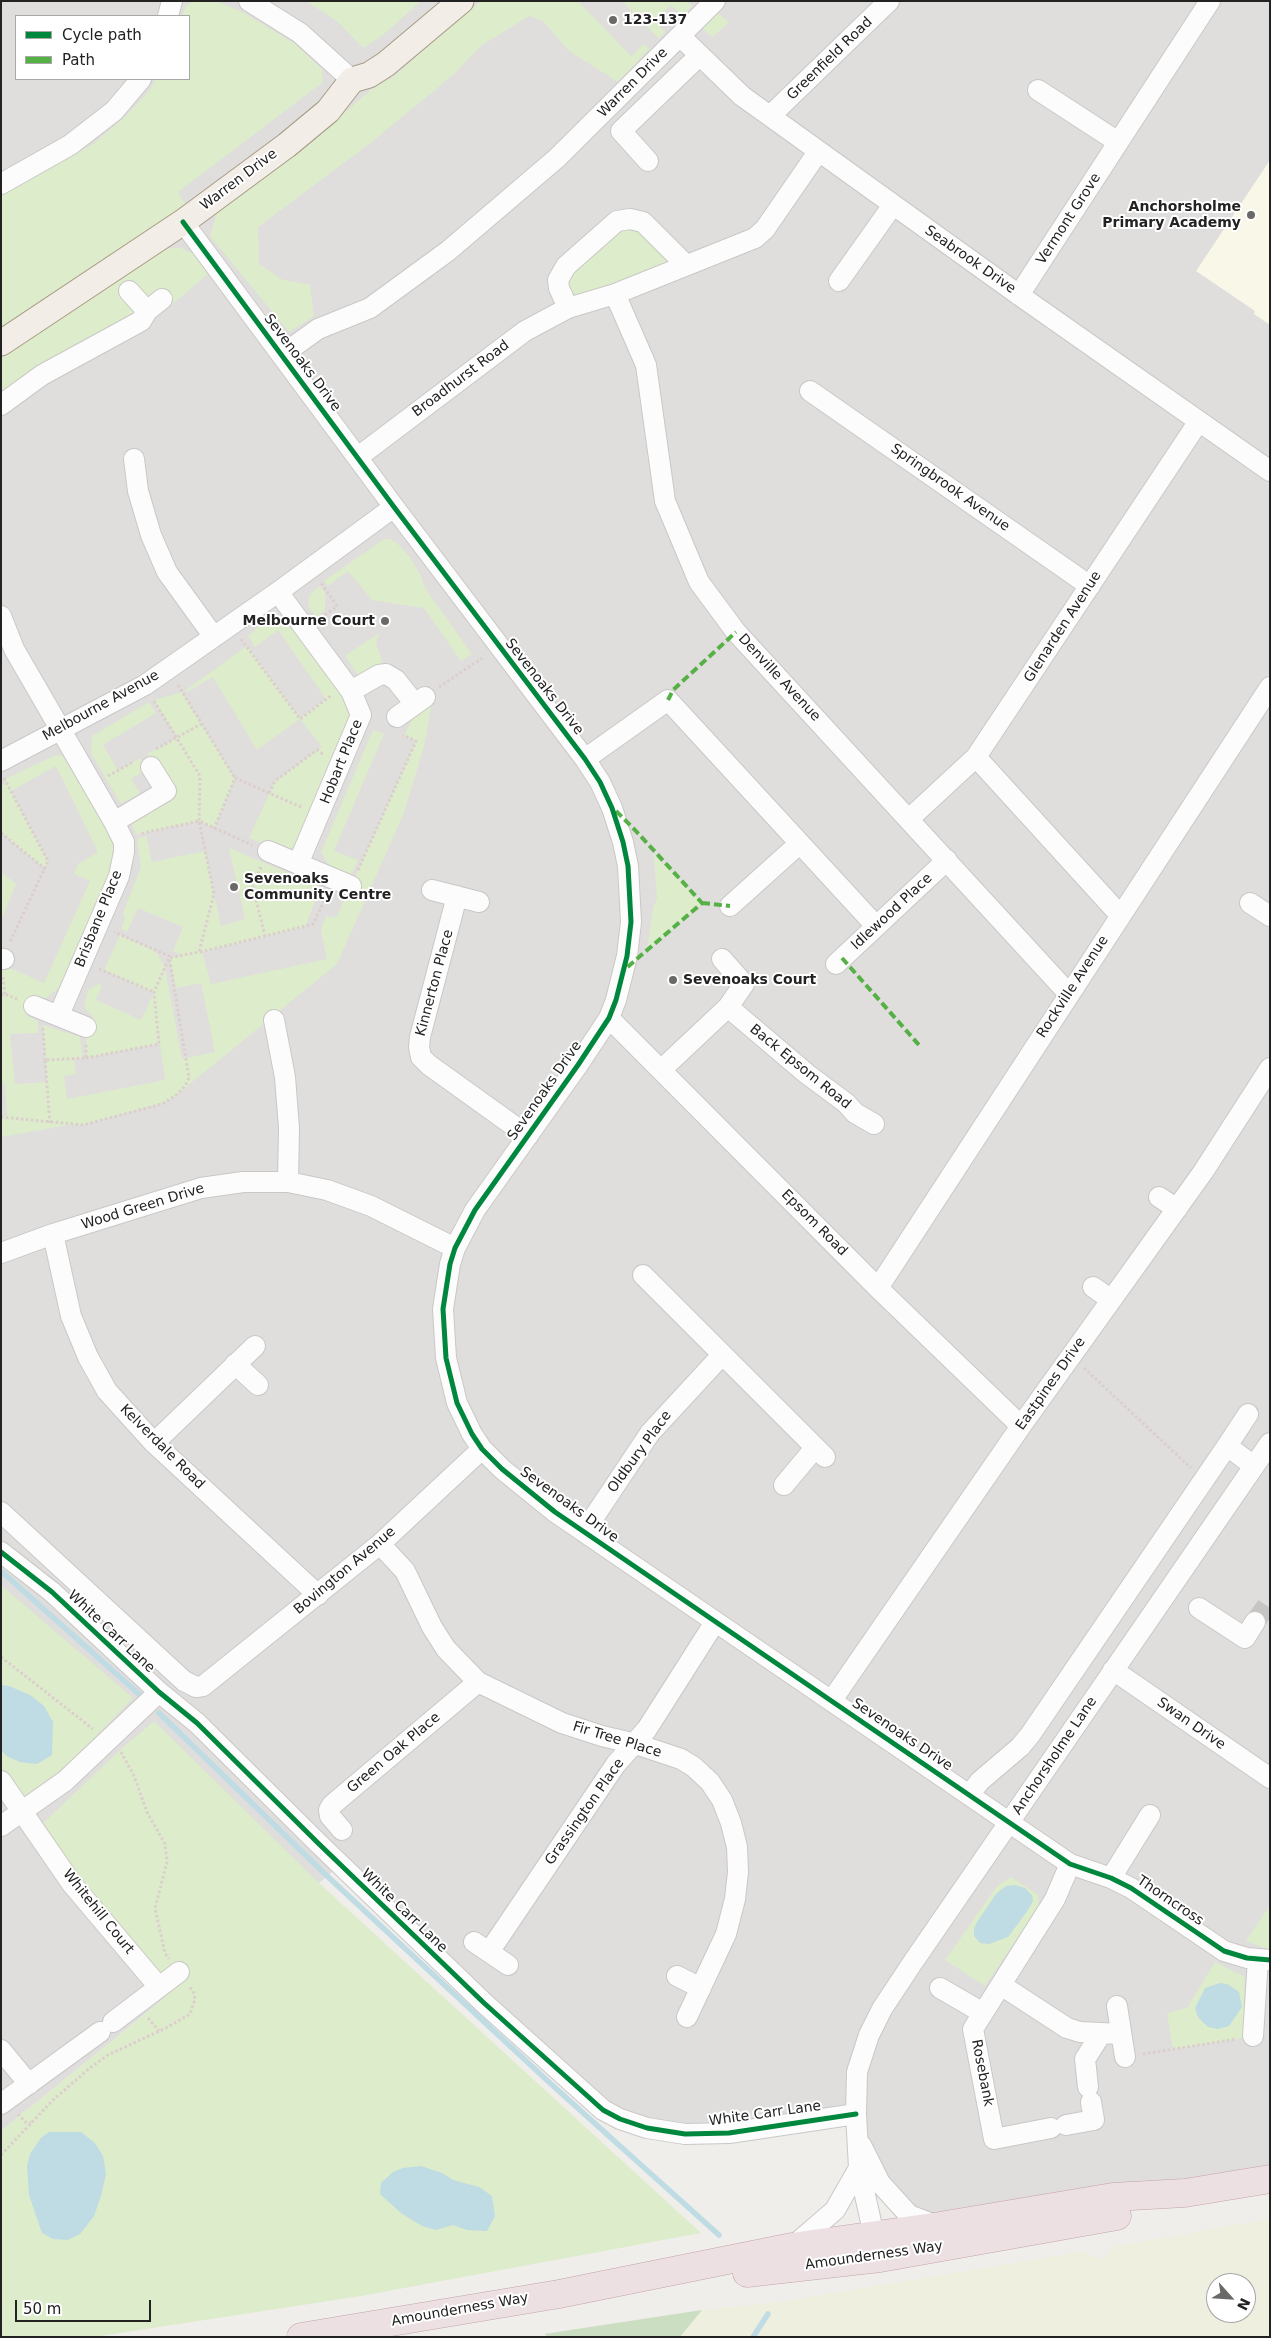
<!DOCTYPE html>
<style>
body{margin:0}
#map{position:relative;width:1271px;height:2338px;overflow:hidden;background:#f0eeeb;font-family:"DejaVu Sans",sans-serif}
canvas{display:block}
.frame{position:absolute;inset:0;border:2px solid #222;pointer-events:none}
.legend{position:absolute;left:15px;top:15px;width:175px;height:65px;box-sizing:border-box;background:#fff;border:1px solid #a7a7a7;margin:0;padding:6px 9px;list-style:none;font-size:15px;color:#222}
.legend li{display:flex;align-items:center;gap:10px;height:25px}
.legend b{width:25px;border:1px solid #a7a7a7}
.north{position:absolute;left:1206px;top:2273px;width:50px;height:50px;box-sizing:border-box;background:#fff;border:1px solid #a7a7a7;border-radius:50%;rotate:116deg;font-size:14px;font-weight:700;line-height:20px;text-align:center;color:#222}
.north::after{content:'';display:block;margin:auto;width:18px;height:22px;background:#6a6968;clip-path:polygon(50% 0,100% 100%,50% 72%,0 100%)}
.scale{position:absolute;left:15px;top:2300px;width:136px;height:22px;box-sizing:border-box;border:2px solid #222;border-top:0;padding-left:6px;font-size:15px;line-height:18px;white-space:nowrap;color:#222;-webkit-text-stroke:4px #fff;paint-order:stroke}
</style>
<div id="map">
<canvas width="1271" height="2338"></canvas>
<div class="frame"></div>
<ul class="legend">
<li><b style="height:6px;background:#00873e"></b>Cycle path</li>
<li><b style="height:6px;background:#55b145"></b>Path</li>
</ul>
<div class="north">N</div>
<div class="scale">50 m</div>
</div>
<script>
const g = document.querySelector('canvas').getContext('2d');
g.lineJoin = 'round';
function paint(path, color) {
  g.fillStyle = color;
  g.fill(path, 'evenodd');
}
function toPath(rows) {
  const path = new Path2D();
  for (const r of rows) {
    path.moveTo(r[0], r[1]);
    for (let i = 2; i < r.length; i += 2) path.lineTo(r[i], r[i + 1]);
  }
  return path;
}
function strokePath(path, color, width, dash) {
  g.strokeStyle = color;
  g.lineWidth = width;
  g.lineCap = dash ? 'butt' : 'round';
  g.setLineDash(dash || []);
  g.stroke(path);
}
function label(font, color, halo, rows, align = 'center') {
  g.font = font + ' "DejaVu Sans",sans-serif';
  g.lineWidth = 4;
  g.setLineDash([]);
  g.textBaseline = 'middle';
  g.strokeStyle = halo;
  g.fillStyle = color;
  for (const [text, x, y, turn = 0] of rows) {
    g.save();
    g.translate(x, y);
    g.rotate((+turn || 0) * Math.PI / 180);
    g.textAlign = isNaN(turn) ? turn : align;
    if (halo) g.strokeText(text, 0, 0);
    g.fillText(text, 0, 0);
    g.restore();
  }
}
paint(toPath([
 [1,1,1270,1,1270,2179,940,2226,880,2183,856,2114,729,2133,632,2124,340,1865,319,1883,166,1997,1,2131],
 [16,16,189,16,189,79,16,79]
]), '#dfdedc');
paint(toPath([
 [1270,160,1270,325,1254,314,1255,311,1196,271]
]), '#f8f7e8');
paint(toPath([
 [1270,2219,1270,2337,680,2337,702,2310,778,2302,1086,2251,1096,2259,1105,2257,1115,2246],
 [1216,2283,1246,2283,1246,2313,1216,2313]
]), '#efefdf');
paint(toPath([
 [193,1,217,1,244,13,294,43,322,69,323,82,178,192,186,205,1,330,1,196,93,144,126,116,149,91,156,79,189,79,189,16,182,16,186,6],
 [306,1,421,1,383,35,363,48,337,21],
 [481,1,578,1,631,56,644,44,649,49,618,82,569,51,543,21,529,16,482,45,453,75,373,141,258,227,259,264,283,280,310,285,314,316,289,332,210,236,217,212,305,148,373,88,392,78],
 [622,1,688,1,692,6,682,16,671,5,655,21,665,32,659,39],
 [710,7,729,22,713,37,694,22],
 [630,219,681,260,607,289,564,301,566,266],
 [172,248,181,248,193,254,208,274,170,306,120,332,1,405,1,358,163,250],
 [384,539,390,539,398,544,409,556,421,576,425,588,472,654,461,661,424,608,372,600,348,571,328,586,324,581],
 [320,586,325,592,325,610,316,618,309,607,308,599,311,593],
 [269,618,286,621,291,625,345,696,353,717,295,849,292,852,283,852,249,838,275,781,322,747,300,719,257,750,213,677,187,692,186,690,247,646,300,718,326,699,278,630,255,647,248,636],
 [379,633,376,643,386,674,364,684,345,656],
 [182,692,235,778,214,829,199,821,136,835,131,820,174,796,147,754,177,738,154,700],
 [149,702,156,713,103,745,118,770,140,758,147,769,131,779,140,793,121,804,91,753,92,736],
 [432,702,424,746,404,813,337,964,169,1101,83,1125,69,1125,1,1137,1,1117,7,1116,5,1084,1,1084,1,964,44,983,90,881,74,874,78,864,98,852,56,766,11,791,48,861,45,869,1,833,1,786,6,782,5,779,56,755,62,756,69,760,84,784,114,844,115,856,112,870,68,970,58,989,34,1006,28,1016,38,1021,38,1033,10,1034,15,1084,47,1082,43,1025,80,1037,83,1058,74,1059,76,1074,64,1076,67,1099,165,1080,157,1024,159,1044,86,1058,86,1027,93,1017,84,1007,88,990,98,984,102,985,96,1000,141,1020,154,993,104,970,120,935,156,951,165,968,182,1059,215,1052,201,983,176,988,169,958,182,955,173,951,183,927,138,908,127,932,121,929,125,918,123,913,141,867,137,839,146,836,152,862,205,851,221,926,245,919,229,848,321,887,305,927,202,952,211,984,327,959,321,930,323,923,326,916,332,918,337,916,416,741,404,736,413,717],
 [373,730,384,734,334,851,358,860,351,876,330,867,321,852],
 [651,852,702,903,647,951,653,908,657,898,654,859],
 [1,872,16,884,2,918,1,918],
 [1,1585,133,1698,69,1764,17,1802,1,1781],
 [154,1721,319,1883,701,2233,361,2296,94,2337,1,2337,1,2131,166,1997,36,1830,120,1750],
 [1011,1877,1038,1895,1039,1906,985,1986,945,1960,997,1886],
 [1270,1905,1270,1950,1246,1941],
 [1215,1962,1245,1977,1243,2038,1173,2049,1167,2013,1187,2008]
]), '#ddeccb');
paint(toPath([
 [702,2310,680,2337,549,2337,544,2334]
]), '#cbdec1');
paint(toPath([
 [1,1685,9,1686,30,1695,44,1706,53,1722,52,1755,37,1764,20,1762,6,1756,1,1749],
 [1015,1885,1025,1888,1032,1895,1033,1901,1028,1910,1008,1937,989,1944,980,1943,974,1936,974,1929,977,1922,996,1894,1006,1886],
 [1220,1983,1227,1984,1239,1992,1242,2007,1229,2026,1218,2029,1208,2027,1198,2017,1195,2008,1205,1988],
 [49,2132,81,2132,95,2143,103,2156,106,2174,101,2196,94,2216,80,2234,68,2240,53,2239,42,2233,29,2195,27,2166,30,2154,41,2138],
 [421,2166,442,2173,453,2180,479,2187,492,2196,495,2216,487,2231,467,2230,453,2225,436,2230,422,2226,401,2213,380,2194,381,2183,393,2172,403,2168]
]), '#bfdbe3');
strokePath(toPath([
 [1,1571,140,1695],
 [159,1713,326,1875,551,2084,719,2235],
 [753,2337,768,2314]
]), '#bfdbe3', 5.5);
strokePath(toPath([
 [1255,1622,1270,1601]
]), '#c7c5c3', 20, [20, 10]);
const minor = toPath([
 [249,1,300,33,352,80],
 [168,16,172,1],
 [680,36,742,96,1019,295,1270,471],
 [1038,90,1118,142],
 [770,116,889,1],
 [648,161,621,131,699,56],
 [1,184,70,145,114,111,141,79],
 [183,222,394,507,585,759,600,782,612,808,623,842,628,866,631,922,627,956,616,1000,609,1018,578,1065,475,1210,455,1248,450,1264,443,1309,446,1358,457,1403,472,1434,482,1449,502,1469,555,1512,1070,1864,1111,1878,1131,1888,1224,1951,1247,1958,1270,1960],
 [839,281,893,205],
 [129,291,147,311],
 [615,294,646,365,665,501,699,582,736,632,1068,993],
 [1019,295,1210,1],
 [568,308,559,288,558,280,566,266,617,221,630,219,643,222,686,265],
 [282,355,318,329,370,308,448,251,557,158,715,1],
 [810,391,1090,586],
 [1,405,42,375,141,321,147,311,162,299],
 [358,457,525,331,568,308,615,294,755,238,765,229,818,152],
 [134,459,138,491,151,535,167,572,214,637],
 [278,592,351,691,361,715,298,864],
 [1,616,14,649,114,822,124,842,124,852,119,876,59,1015],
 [351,691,379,675,386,674,396,680,415,704],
 [397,717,425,697],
 [976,757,1120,915],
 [585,759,668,700,876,926],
 [1,761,145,685,278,592,394,507],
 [909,819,976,757,1199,421],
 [114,822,166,791,151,767],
 [268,851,351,886],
 [432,890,479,902],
 [457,896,420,1037,419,1047,421,1057,429,1065,528,1136],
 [1250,903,1270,916],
 [730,906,799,844],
 [1,959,4,959],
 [836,964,947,860],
 [34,1006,86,1027],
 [728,1007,807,1074,846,1103,855,1113,874,1124],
 [609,1018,878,1288,1021,1426],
 [274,1020,285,1077,289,1128,288,1182],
 [661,1070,728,1007,744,984,722,959],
 [1159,1197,1177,1209],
 [53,1234,71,1316,88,1357,107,1391,154,1443,318,1595],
 [1,1253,53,1234,201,1188,243,1182,288,1182,327,1190,371,1206,455,1248],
 [643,1275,825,1457],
 [1093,1287,1110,1299],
 [878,1288,1270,687],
 [235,1364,258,1385],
 [154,1443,255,1346],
 [1227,1446,1248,1414],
 [784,1485,815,1448],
 [1,1512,184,1681,196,1687,203,1686,380,1544,482,1449],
 [584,1532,650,1433,722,1355],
 [380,1544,405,1571,432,1627,446,1649,478,1682,562,1723,602,1736,636,1744,681,1759,694,1767,710,1782,722,1800,731,1823,737,1847,738,1872,735,1899,726,1934,687,2017],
 [1,1552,52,1592,159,1692,197,1723,318,1843,484,2003,603,2110,620,2119,647,2128,685,2134,729,2133,856,2114],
 [1199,1608,1245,1638,1255,1622],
 [1113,1670,1270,1778],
 [832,1700,1021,1426,1203,1172,1270,1068],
 [1,1781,72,1884,159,1987],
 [970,1794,980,1781,1020,1747,1030,1735,1227,1446,1254,1466],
 [1,1826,65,1781,159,1692],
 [342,1830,330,1816,329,1810,332,1805,478,1682],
 [1111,1878,1150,1815],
 [474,1942,508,1965],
 [489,1952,616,1764,647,1729,715,1622],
 [677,1976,701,1988],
 [1001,1985,1067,2028,1080,2032,1121,2034],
 [940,1988,983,2013],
 [1117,2006,1125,2057],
 [113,2022,179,1972],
 [1253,2036,1258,1959],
 [1,2050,29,2084],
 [1088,2087,1085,2059,1101,2034],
 [1,2104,100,2032],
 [1066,2125,1094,2120,1091,2102],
 [1051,2128,994,2139,973,2029,1055,1899,1070,1864],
 [861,2145,880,2183,909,2215,938,2226],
 [792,2247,835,2210,859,2168],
 [877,2249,859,2168,856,2114,857,2072,869,2035,882,2009,911,1965,1270,1443]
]);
const major = toPath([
 [1,343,183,222,287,145,328,111,352,80,369,75,386,64,461,1]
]);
const highway = toPath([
 [747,2273,880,2258,1117,2216],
 [301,2337,559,2294,792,2247,940,2226,1113,2197,1185,2193,1270,2179]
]);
strokePath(minor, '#c9c8c7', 22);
strokePath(major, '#a79c86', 27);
strokePath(highway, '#c5a2ac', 29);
strokePath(toPath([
 [321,618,337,606,321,583],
 [241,639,300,719,332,695],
 [178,685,235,778],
 [439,687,484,657],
 [154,701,200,776,199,821,252,845],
 [156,749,201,724],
 [108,776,133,762],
 [4,778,48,861,10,942],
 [269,793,275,781,317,750,324,755],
 [214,829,235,778,303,808],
 [1,833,45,869],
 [261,867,253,887,265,936],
 [358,870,416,741,403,735],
 [200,952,313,924,327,895],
 [99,969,154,992],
 [3,977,5,994],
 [1,995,5,994,17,999],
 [43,1028,45,1060],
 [86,1058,159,1044,154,992,169,958,199,952,214,894,199,821,139,834],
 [1,1117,83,1125,162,1104,175,1096,185,1086,189,1078,169,956,114,932],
 [50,1123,45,1060,86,1058,86,1045],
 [1084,1368,1191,1468],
 [1,1657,93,1729],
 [121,1752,134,1776,147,1812,165,1844,167,1862,155,1908,165,1953,169,1959],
 [148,2018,159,2031],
 [1143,2054,1236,2039],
 [18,2114,25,2122,31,2123],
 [1,2155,53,2100,91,2067,108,2055,166,2028,190,2014,195,1999,194,1993,189,1986]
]), '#dccecd', 3, [2.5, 2.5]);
strokePath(minor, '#fdfcfc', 20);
strokePath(major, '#f3ede7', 25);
strokePath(highway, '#ece0e2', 28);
strokePath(toPath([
 [668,700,673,690,736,632],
 [616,811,635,830,702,903,624,970],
 [702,903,730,906],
 [842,958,919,1045]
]), '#55b145', 4, [8, 4]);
strokePath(toPath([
 [183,222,394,507,585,759,600,782,612,808,623,842,628,866,631,922,627,956,616,1000,609,1018,578,1065,475,1210,455,1248,450,1264,443,1309,446,1358,457,1403,472,1434,482,1449,502,1469,555,1512,1070,1864,1111,1878,1131,1888,1224,1951,1247,1958,1270,1960],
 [1,1552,52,1592,159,1692,197,1723,318,1843,484,2003,603,2110,620,2119,647,2128,685,2134,729,2133,856,2114]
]), '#00873e', 5);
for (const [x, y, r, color] of [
 [613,20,5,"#6a6968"],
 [1251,215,5,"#6a6968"],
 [385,621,5,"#6a6968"],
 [234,887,5,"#6a6968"],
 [673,980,5,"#6a6968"]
]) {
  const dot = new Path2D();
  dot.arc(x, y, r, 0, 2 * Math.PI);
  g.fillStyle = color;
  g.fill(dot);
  strokePath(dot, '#fff', 2);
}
label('bold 14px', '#222', '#fff', [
 ["123-137",623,20],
 ["Anchorsholme",1241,207,"right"],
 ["Primary Academy",1241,223,"right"],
 ["Melbourne Court",375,621,"right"],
 ["Sevenoaks",244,879],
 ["Community Centre",244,895],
 ["Sevenoaks Court",683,980]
], 'left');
label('14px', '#222', '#fff', [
 ["Greenfield Road",830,59,-44],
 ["Warren Drive",633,83,-45],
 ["Warren Drive",239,180,-37],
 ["Vermont Grove",1069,219,-57],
 ["Seabrook Drive",970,260,35],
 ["Sevenoaks Drive",302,363,53],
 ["Broadhurst Road",461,379,-37],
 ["Springbrook Avenue",950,488,35],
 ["Glenarden Avenue",1063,627,-57],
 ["Denville Avenue",779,678,47],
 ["Sevenoaks Drive",544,687,52],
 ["Melbourne Avenue",101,706,-29],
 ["Hobart Place",342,762,-68],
 ["Idlewood Place",892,912,-43],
 ["Brisbane Place",99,919,-68],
 ["Kinnerton Place",435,983,-75],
 ["Rockville Avenue",1073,987,-57],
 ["Back Epsom Road",800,1067,39],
 ["Sevenoaks Drive",545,1091,-55],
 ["Wood Green Drive",143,1207,-17],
 ["Epsom Road",814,1223,45],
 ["Eastpines Drive",1051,1384,-55],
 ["Kelverdale Road",162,1447,45],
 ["Oldbury Place",640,1452,-54],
 ["Sevenoaks Drive",569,1505,36],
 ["Bovington Avenue",345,1571,-40],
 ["White Carr Lane",111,1632,43],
 ["Swan Drive",1191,1724,35],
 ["Sevenoaks Drive",902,1735,34],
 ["Fir Tree Place",617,1740,17],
 ["Green Oak Place",394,1753,-40],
 ["Anchorsholme Lane",1055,1756,-56],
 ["Grassington Place",585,1812,-55],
 ["Thorncross",1170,1901,34],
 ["White Carr Lane",404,1911,44],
 ["Whitehill Court",98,1912,51],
 ["Rosebank",982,2073,79],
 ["White Carr Lane",765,2114,-8],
 ["Amounderness Way",874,2256,-8],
 ["Amounderness Way",460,2310,-10]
]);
</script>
